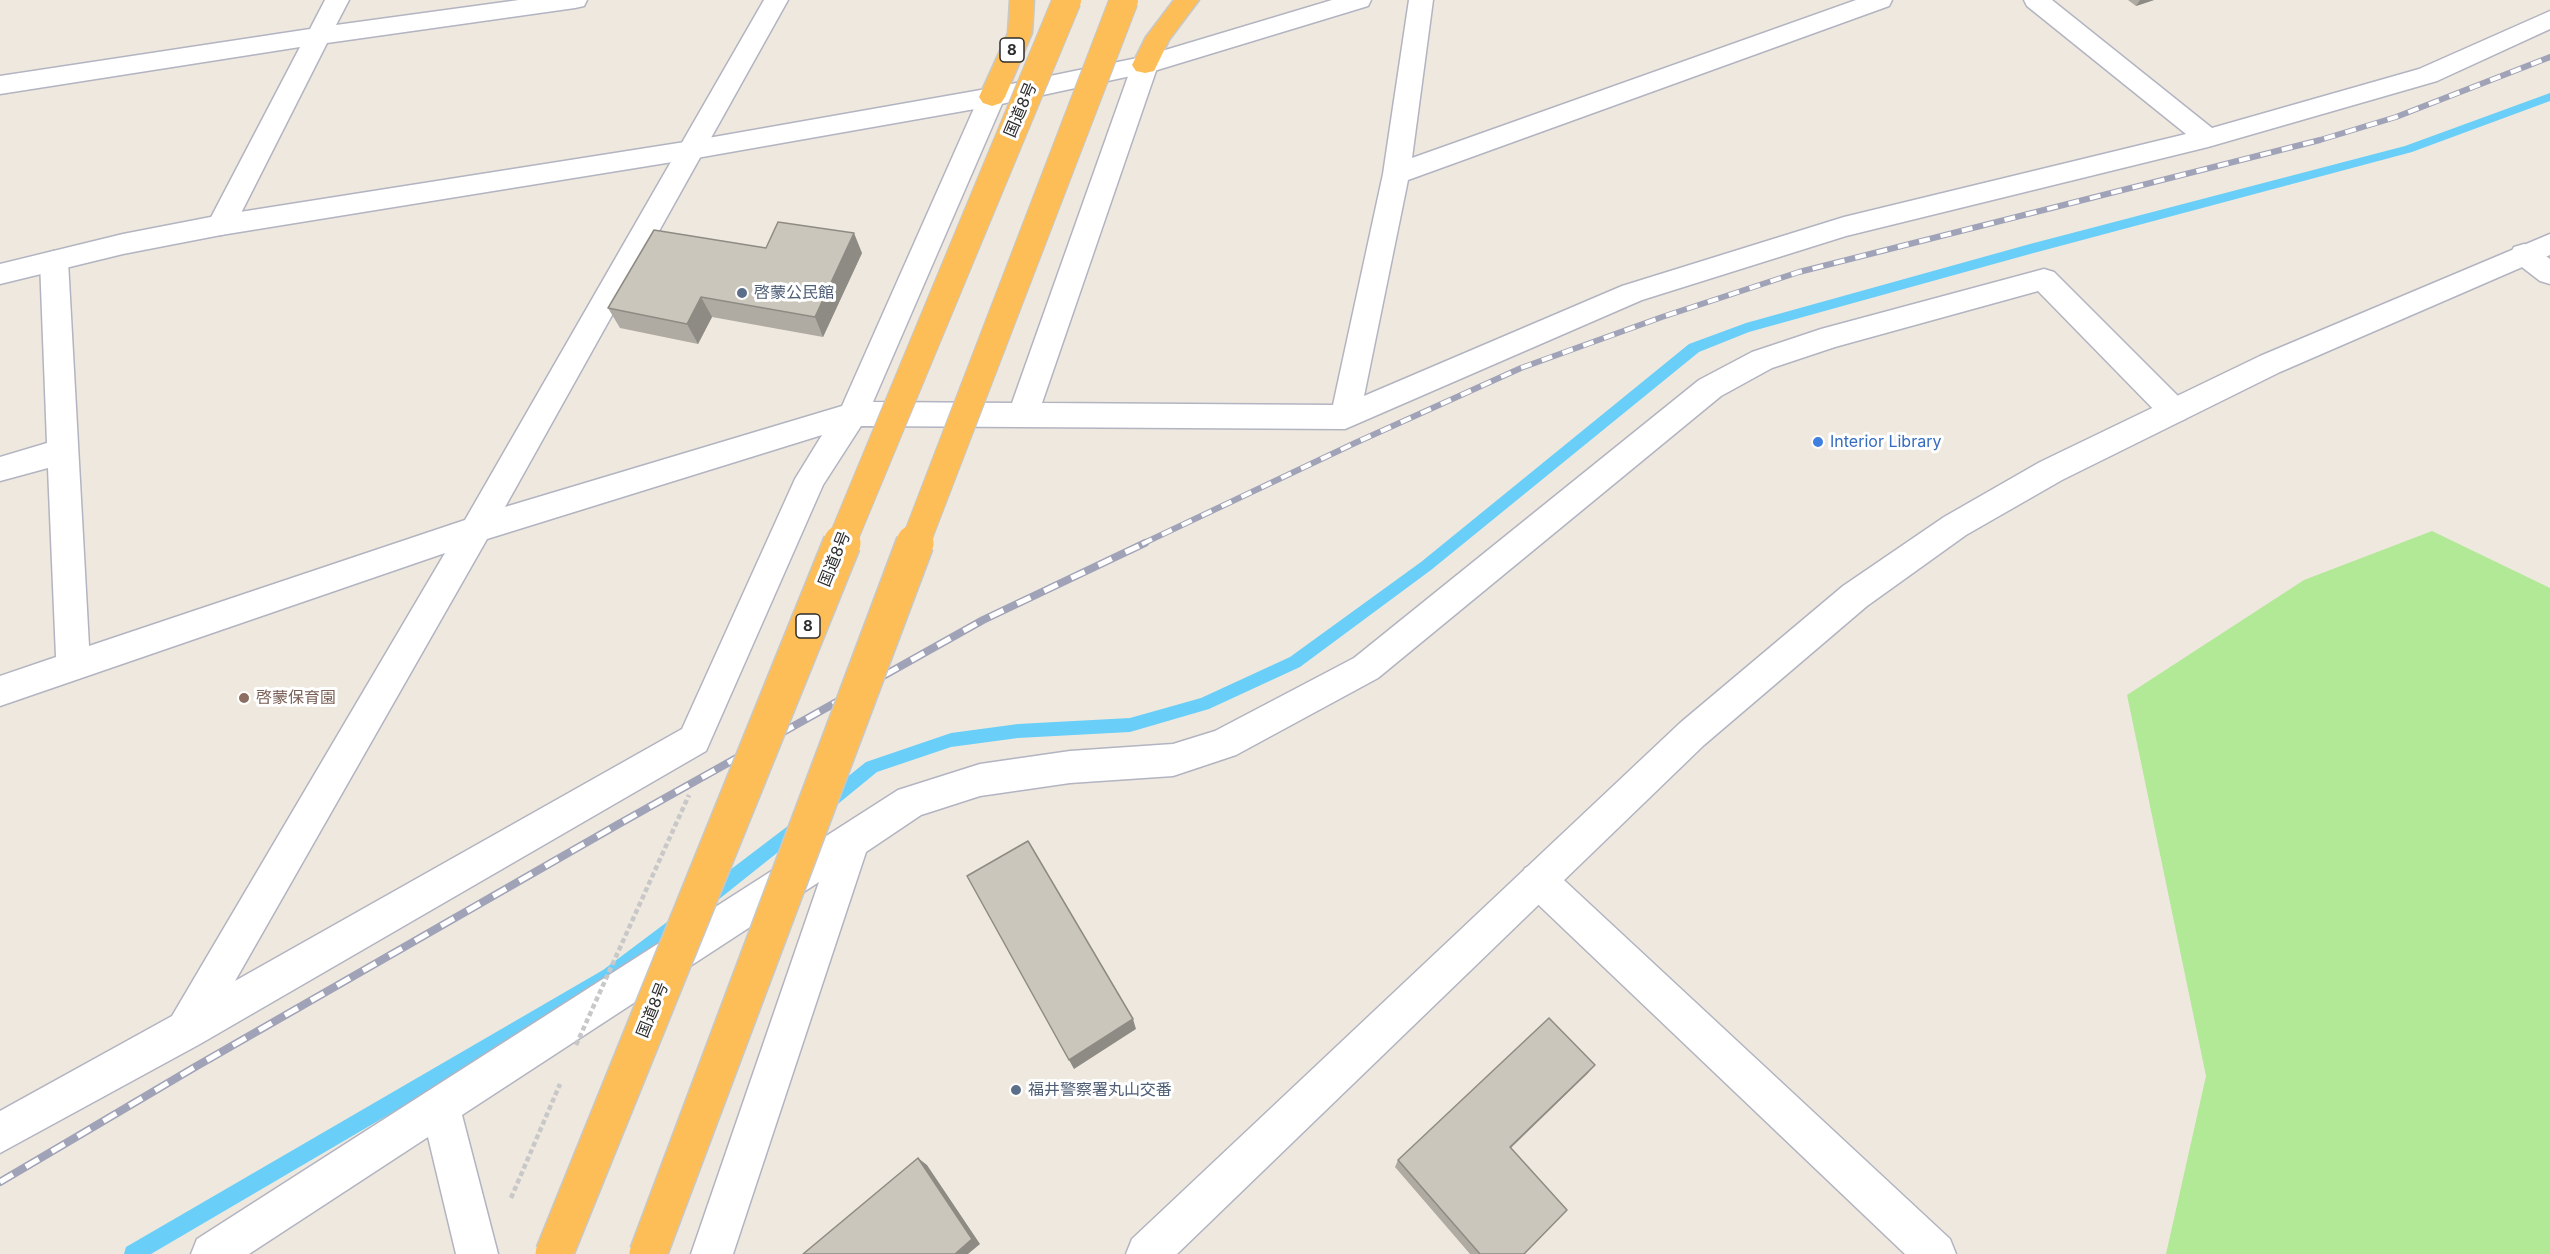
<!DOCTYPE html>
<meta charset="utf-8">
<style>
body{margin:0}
canvas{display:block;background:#efe8de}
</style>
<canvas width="2550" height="1254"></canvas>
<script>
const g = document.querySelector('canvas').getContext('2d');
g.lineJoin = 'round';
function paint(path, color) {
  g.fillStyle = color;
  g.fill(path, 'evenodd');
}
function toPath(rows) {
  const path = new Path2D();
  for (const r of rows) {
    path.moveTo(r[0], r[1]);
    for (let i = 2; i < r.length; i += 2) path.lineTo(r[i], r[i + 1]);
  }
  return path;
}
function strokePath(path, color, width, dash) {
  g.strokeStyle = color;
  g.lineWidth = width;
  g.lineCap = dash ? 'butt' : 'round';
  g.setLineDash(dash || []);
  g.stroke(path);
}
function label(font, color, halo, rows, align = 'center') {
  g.font = font + ' Inter,"Noto Sans JP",sans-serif';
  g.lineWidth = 6;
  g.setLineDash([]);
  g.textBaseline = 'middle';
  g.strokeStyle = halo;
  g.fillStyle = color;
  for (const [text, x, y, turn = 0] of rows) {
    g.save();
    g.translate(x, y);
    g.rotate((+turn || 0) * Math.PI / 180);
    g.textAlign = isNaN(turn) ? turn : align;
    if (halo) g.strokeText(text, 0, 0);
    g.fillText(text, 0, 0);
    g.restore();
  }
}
paint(toPath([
 [2432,531,2550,588,2550,1254,2166,1254,2206,1076,2127,695,2304,580]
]), '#b1e997');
paint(toPath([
 [2550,93,2550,101,2412,152,2030,254,1749,332,1699,352,1431,570,1300,667,1209,709,1130,732,1018,738,951,747,877,772,833,808,827,810,821,808,819,803,821,798,866,762,951,733,1018,724,1130,718,1201,698,1290,657,1421,562,1689,344,1746,323,2030,244,2405,146,2550,93],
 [801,816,807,819,809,824,807,829,713,904,707,906,701,904,699,898,701,892,801,816],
 [679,913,685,915,687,921,685,927,615,982,151,1254,124,1254,126,1247,603,970,679,913]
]), '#6acff8');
const minor = toPath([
 [325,0,349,0,336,25,519,0,587,0,584,6,575,8,327,43,235,225,231,232,221,235,211,232,207,225,300,47,0,94,0,76,310,29,325,0],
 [764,0,788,0,505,507,842,406,979,97,983,91,992,88,1001,91,1005,97,873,402,1012,403,1132,65,1136,59,1145,57,1154,59,1158,65,1042,403,1333,405,1383,174,1409,0,1433,0,1412,158,1856,0,1892,0,1889,6,1408,180,1364,396,1622,286,1844,217,2186,134,2027,6,2024,0,2052,0,2212,128,2419,69,2550,11,2550,29,2437,81,2208,147,1846,236,1642,300,1345,429,861,426,823,485,706,751,200,1044,0,1153,0,1111,172,1016,445,553,0,706,0,676,56,657,48,468,0,481,0,457,47,443,40,261,44,254,54,251,64,254,68,261,89,646,465,520,764,0],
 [822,435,795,479,682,729,235,981,487,539,822,435],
 [2524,244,2534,247,2550,259,2550,284,2540,281,2514,261,2510,254,2514,247,2524,244],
 [2044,269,2054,272,2185,403,2189,411,2185,419,2174,423,2163,419,2038,291,1835,347,1772,368,1721,396,1378,678,1236,755,1173,776,1070,783,980,796,921,815,866,852,733,1254,691,1254,819,882,462,1115,498,1254,456,1254,428,1137,249,1254,191,1254,197,1239,898,790,980,764,1070,751,1173,744,1215,731,1354,658,1699,380,1752,352,1821,329,2044,269],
 [1538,863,1551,868,1950,1239,1956,1254,1905,1254,1525,892,1520,880,1525,868,1538,863]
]);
const tertiary = toPath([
 [1332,0,1371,0,1368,6,1154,71,992,106,691,159,221,235,123,254,0,284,0,264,123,234,221,215,691,141,992,88,1142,57,1332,0],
 [2550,234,2550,255,2280,372,2062,480,1966,535,1867,606,1704,745,1177,1254,1126,1254,1132,1239,1680,723,1843,586,1944,517,2040,462,2260,356,2550,234]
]);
const trunk = toPath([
 [1010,0,1034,0,1032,33,1005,97,1001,103,992,106,983,103,979,97,1008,33,1010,0],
 [1174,0,1199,0,1169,40,1154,71,1145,73,1136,71,1132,65,1146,37,1174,0]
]);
strokePath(minor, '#b2b4c1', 3);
strokePath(tertiary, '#b2b4c1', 3);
strokePath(trunk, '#c8c8c8', 3);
strokePath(toPath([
 [511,1198,560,1084]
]), '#c8c8c8', 4.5, [5, 3]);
paint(minor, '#fff');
paint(tertiary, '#fff');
paint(trunk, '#fdbe58');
const railFar1 = toPath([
 [1142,544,1355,443,1521,368,1662,317,1799,272,2320,140,2396,117,2550,57]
]);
const rail = toPath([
 [0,1182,195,1067,617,825,983,620,1145,543]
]);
strokePath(railFar1, '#a0a3b8', 6);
strokePath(rail, '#a0a3b8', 8);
strokePath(railFar1, '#fff', 4, [11]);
strokePath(rail, '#fff', 5, [15]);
const trunkBridgeFar1 = toPath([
 [841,544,1067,0],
 [915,544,1124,0]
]);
const trunkBridge = toPath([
 [554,1254,842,543],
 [648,1254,915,543]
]);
strokePath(trunkBridgeFar1, '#c8c8c8', 30, []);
strokePath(trunkBridge, '#c8c8c8', 40, []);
strokePath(toPath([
 [576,1045,689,795]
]), '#c8c8c8', 4.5, [5, 3]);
strokePath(trunkBridgeFar1, '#fdbe58', 28);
strokePath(trunkBridge, '#fdbe58', 37);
paint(toPath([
 [2128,0,2154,0,2136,6],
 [766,248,862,253,823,337,712,317,698,344,620,328,608,308],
 [1595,1065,1587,1074,1511,1148,1524,1254,1470,1254,1395,1167,1398,1160]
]), '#afaaa2');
paint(toPath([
 [2140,0,2154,0,2136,6],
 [854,233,862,253,823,337,815,317],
 [701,297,712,317,698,344,687,324],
 [1133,1019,1136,1029,1074,1069,1069,1060],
 [1595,1065,1587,1074,1504,1154,1510,1147],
 [918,1158,927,1165,980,1244,968,1254,955,1254]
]), '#8e8b84');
const building = toPath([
 [778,222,854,233,815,317,701,297,687,324,608,308,654,230,766,248,778,222],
 [1028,841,1133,1019,1069,1060,967,876,1028,841],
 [1549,1018,1595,1065,1510,1147,1567,1210,1524,1254,1480,1254,1398,1160,1549,1018],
 [918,1158,972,1239,955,1254,803,1254,918,1158]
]);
paint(building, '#cbc6bc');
strokePath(building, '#8e8b84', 1.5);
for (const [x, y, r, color] of [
 [742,293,6,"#5c6f8a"],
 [1818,442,6,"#3f7fe0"],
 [244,698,6,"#8d6e63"],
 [1016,1090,6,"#5c6f8a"]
]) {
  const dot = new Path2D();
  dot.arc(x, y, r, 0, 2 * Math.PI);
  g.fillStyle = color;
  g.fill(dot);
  strokePath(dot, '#fff', 2);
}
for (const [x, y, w] of [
 [1012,50,24],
 [808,626,24]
]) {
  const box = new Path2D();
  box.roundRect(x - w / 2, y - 12, w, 24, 4.5);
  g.fillStyle = '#fff';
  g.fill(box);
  strokePath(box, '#2d2d2d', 1.5);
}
label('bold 15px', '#2d2d2d', null, [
 ["8",1012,50],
 ["8",808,626]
]);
label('16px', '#2d2d2d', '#fff', [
 ["国道8号",1021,110,-67],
 ["国道8号",835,559,-68],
 ["国道8号",653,1010,-68]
]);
label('16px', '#4e5e75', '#fff', [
 ["啓蒙公民館",754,293],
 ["福井警察署丸山交番",1028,1090]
], 'left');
label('16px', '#366cbe', '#fff', [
 ["Interior Library",1830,442]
], 'left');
label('16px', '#785e54', '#fff', [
 ["啓蒙保育園",256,698]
], 'left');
</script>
